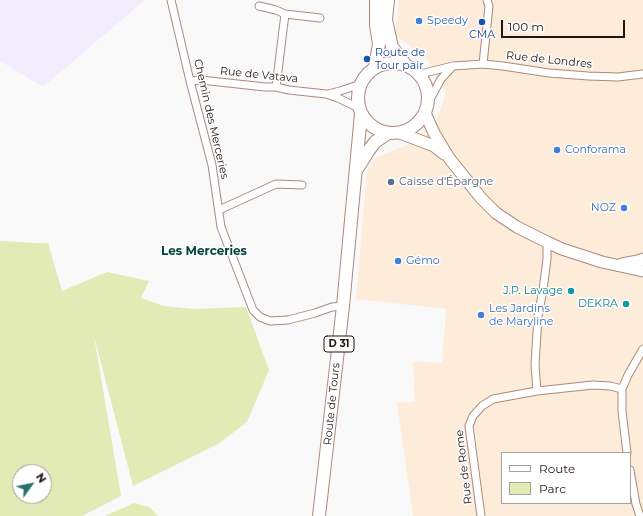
<!DOCTYPE html>
<meta charset="utf-8">
<style>
body{margin:0}
#map{position:relative;width:643px;height:516px;overflow:hidden;background:#f9f9f9;font-family:Montserrat,sans-serif}
canvas{display:block}
.legend{position:absolute;left:501px;top:452px;width:130px;height:52px;box-sizing:border-box;background:#fff;border:1px solid #a7a19f;margin:0;padding:5px 7px;list-style:none;font-size:12px;color:#221510}
.legend li{display:flex;align-items:center;gap:8px;height:20px}
.legend b{width:20px;border:1px solid #a7a19f}
.north{position:absolute;left:12px;top:464px;width:40px;height:40px;box-sizing:border-box;background:#fff;border:1px solid #a7a19f;border-radius:50%;rotate:57deg;font-size:11px;font-weight:700;line-height:16px;text-align:center;color:#221510}
.north::after{content:'';display:block;margin:auto;width:14px;height:18px;background:#28726e;clip-path:polygon(50% 0,100% 100%,50% 72%,0 100%)}
.scale{position:absolute;left:501px;top:20px;width:124px;height:18px;box-sizing:border-box;border:2px solid #221510;border-top:0;padding-left:5px;font-size:12px;line-height:14px;white-space:nowrap;color:#221510;-webkit-text-stroke:3px #fff;paint-order:stroke}
</style>
<div id="map">
<canvas width="643" height="516"></canvas>
<ul class="legend">
<li><b style="height:5px;background:#fff"></b>Route</li>
<li><b style="height:11px;background:#e2eab5"></b>Parc</li>
</ul>
<div class="north">N</div>
<div class="scale">100 m</div>
</div>
<script>
const g = document.querySelector('canvas').getContext('2d');
g.lineJoin = 'round';
function paint(path, color) {
  g.fillStyle = color;
  g.fill(path, 'evenodd');
}
function toPath(rows) {
  const path = new Path2D();
  for (const r of rows) {
    if (r.length === 3) {
      path.moveTo(r[0] + r[2], r[1]);
      path.arc(r[0], r[1], r[2], 0, 2 * Math.PI);
      continue;
    }
    path.moveTo(r[0], r[1]);
    for (let i = 2; i < r.length; i += 2) path.lineTo(r[i], r[i + 1]);
  }
  return path;
}
function strokePath(path, color, width, dash) {
  g.strokeStyle = color;
  g.lineWidth = width;
  g.lineCap = dash ? 'butt' : 'round';
  g.setLineDash(dash || []);
  g.stroke(path);
}
function label(font, color, halo, rows, align = 'center') {
  g.font = font + ' Montserrat,sans-serif';
  g.lineWidth = 3;
  g.setLineDash([]);
  g.textBaseline = 'middle';
  g.strokeStyle = halo;
  g.fillStyle = color;
  for (const [text, x, y, turn = 0] of rows) {
    g.save();
    g.translate(x, y);
    g.rotate((+turn || 0) * Math.PI / 180);
    g.textAlign = isNaN(turn) ? turn : align;
    if (halo) g.strokeText(text, 0, 0);
    g.fillText(text, 0, 0);
    g.restore();
  }
}
paint(toPath([
 [399,0,643,0,643,516,413,516,397,403,415,402,413,361,442,363,446,309,356,299,367,171,376,157,407,145,437,119,446,93,428,60,395,35],
 [502,453,630,453,630,503,502,503]
]), '#feecdb');
paint(toPath([
 [0,0,145,0,43,87,0,61]
]), '#f2ecfd');
paint(toPath([
 [0,241,36,243,48,243,62,291,107,272,149,281,141,298,164,306,194,309,246,307,269,370,247,422,218,444,133,486,94,336,121,496,82,516,0,516],
 [20,472,44,472,44,496,20,496],
 [134,503,149,507,158,516,105,516]
]), '#e2eab5');
const street = toPath([
 [171,0,190,81,212,165,221,227,253,310,260,317,270,321,288,320,315,313,332,307,343,306],
 [259,6,276,10,285,14,320,18],
 [483,64,489,6,487,0],
 [420,74,453,66,483,64,503,66,549,73,588,76,618,77,643,74],
 [190,81,201,80,265,87,276,87,289,90,326,94,338,98,359,108],
 [276,87,285,14],
 [328,94,340,91,361,84],
 [428,103,441,79,453,66],
 [219,210,276,184,302,185],
 [537,391,535,365,538,316,543,290,547,259,547,242],
 [627,453,622,411,622,389,628,375,643,349],
 [630,470,636,504,640,516],
 [481,516,469,426,473,416,482,406,493,399,537,391,593,385,610,386,622,389]
]);
const secondary = toPath([
 [425,113,434,133,449,158,481,198,496,213,517,227,547,242,562,249,602,262,643,271],
 [400,133,434,146,444,154],
 [622,264,638,261,643,259]
]);
const primary = toPath([
 [388,0,386,20,392,47,405,64],
 [393,98,35],
 [375,67,379,44,376,25,376,0],
 [357,169,369,150,375,142,388,133],
 [319,516,343,306,361,114]
]);
strokePath(street, '#ab897b', 9);
strokePath(secondary, '#ab897b', 13);
strokePath(primary, '#ab897b', 14);
strokePath(street, '#fff', 7);
strokePath(secondary, '#fff', 11);
strokePath(primary, '#fff', 12);
for (const [x, y, r, color] of [
 [419,21,4,"#3f7fe0"],
 [482,22,4,"#1a4fb4"],
 [367,59,4,"#1a4fb4"],
 [557,150,4,"#3f7fe0"],
 [391,182,4,"#5c6f8a"],
 [624,208,4,"#3f7fe0"],
 [398,261,4,"#3f7fe0"],
 [571,291,4,"#0f9aa8"],
 [626,304,4,"#0f9aa8"],
 [481,315,4,"#3f7fe0"]
]) {
  const dot = new Path2D();
  dot.arc(x, y, r, 0, 2 * Math.PI);
  g.fillStyle = color;
  g.fill(dot);
  strokePath(dot, '#fff', 1.5);
}
for (const [x, y, w] of [
 [339,344,30]
]) {
  const box = new Path2D();
  box.roundRect(x - w / 2, y - 8, w, 16, 3);
  g.fillStyle = '#fff';
  g.fill(box);
  strokePath(box, '#221510', 1);
}
label('bold 10px', '#221510', null, [
 ["D 31",339,344]
]);
label('11px', '#366cbe', '#fff', [
 ["Speedy",427,21],
 ["Conforama",565,150],
 ["NOZ",616,208,"right"],
 ["Gémo",406,261],
 ["Les Jardins",489,309],
 ["de Maryline",489,322]
], 'left');
label('11px', '#164399', '#fff', [
 ["CMA",482,35],
 ["Route de",375,53,"left"],
 ["Tour pair",375,66,"left"]
]);
label('11px', '#221510', '#fff', [
 ["Rue de Londres",549,60,6],
 ["Rue de Vatava",259,75,6],
 ["Chemin des Merceries",211,119,77],
 ["Route de Tours",332,404,-84],
 ["Rue de Rome",464,467,-97]
]);
label('11px', '#4e5e75', '#fff', [
 ["Caisse d'Épargne",399,182]
], 'left');
label('11px', '#0d838f', '#fff', [
 ["J.P. Lavage",563,291],
 ["DEKRA",618,304]
], 'right');
label('bold 12px', '#004441', '#fff', [
 ["Les Merceries",204,251]
]);
</script>
